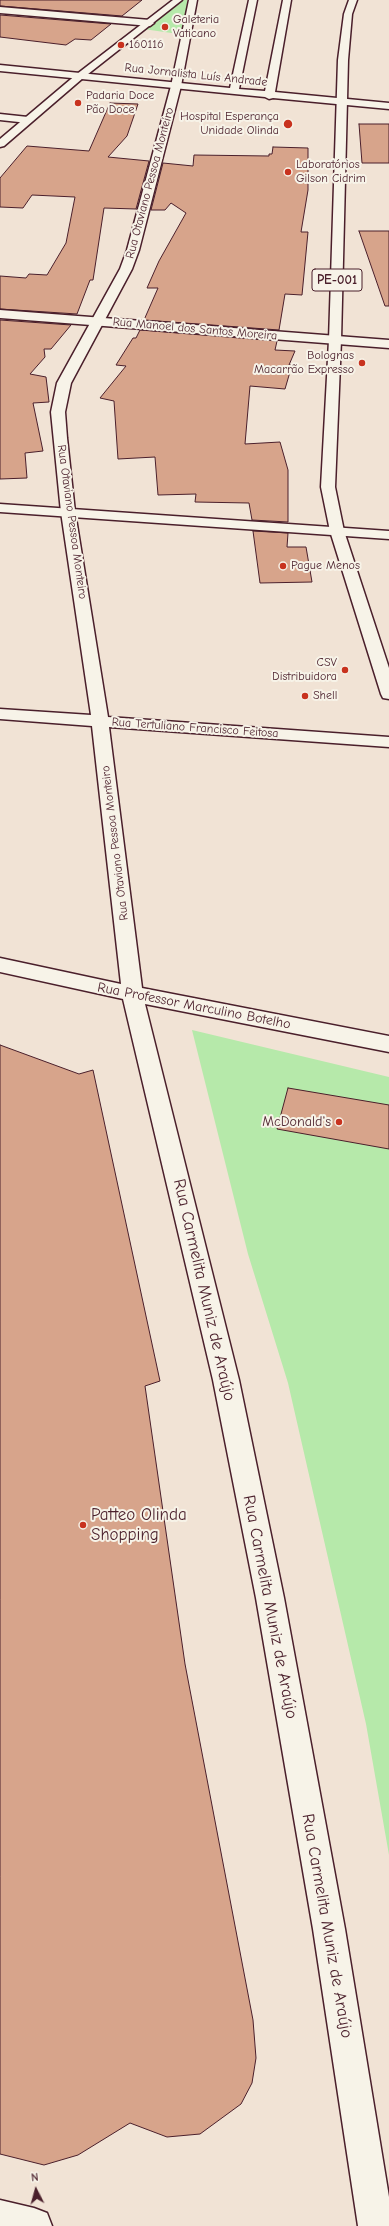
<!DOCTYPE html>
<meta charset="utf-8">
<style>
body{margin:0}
#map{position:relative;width:389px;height:2226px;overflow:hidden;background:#f1e3d5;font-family:"Comic Neue",sans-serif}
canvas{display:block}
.north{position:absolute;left:16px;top:2170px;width:40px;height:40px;-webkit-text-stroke:3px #f7f3e8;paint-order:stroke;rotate:354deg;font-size:11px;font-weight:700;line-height:16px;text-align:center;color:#4a1f2b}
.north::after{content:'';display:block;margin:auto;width:14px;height:18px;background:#4a1f2b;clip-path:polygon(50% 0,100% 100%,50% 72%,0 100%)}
</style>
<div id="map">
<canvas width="389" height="2226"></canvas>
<div class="north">N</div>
</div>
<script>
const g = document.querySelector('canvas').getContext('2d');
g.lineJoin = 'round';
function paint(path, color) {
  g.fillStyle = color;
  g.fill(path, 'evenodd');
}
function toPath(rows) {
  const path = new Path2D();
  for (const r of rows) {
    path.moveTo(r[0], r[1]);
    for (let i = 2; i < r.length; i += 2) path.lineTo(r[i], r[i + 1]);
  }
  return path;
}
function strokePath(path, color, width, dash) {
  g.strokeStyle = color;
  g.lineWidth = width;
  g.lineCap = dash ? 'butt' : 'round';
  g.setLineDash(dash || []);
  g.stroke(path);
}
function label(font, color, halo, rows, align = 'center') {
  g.font = font + ' "Comic Neue",sans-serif';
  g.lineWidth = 4;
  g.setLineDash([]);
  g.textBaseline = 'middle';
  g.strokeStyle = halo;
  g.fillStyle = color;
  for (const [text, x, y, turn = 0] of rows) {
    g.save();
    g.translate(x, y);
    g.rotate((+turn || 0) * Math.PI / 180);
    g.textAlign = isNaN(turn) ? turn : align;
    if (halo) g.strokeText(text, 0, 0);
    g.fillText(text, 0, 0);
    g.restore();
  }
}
paint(toPath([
 [180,0,187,0,186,35,143,29],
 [192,1030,389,1077,389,1855,366,1724,288,1383,248,1254]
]), '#b6e9aa');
const building = toPath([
 [0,0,142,0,122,16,0,6,0,0],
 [0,15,111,24,91,40,75,39,66,45,0,37,0,15],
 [110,103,138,104,127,136,108,157,149,161,136,209,104,208,93,280,90,280,77,314,0,309,0,276,26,278,29,274,47,275,66,243,75,197,32,195,23,208,0,207,0,178,27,146,89,151,110,103],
 [359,124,389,124,389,163,362,163,359,124],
 [273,147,308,148,308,190,301,232,308,232,302,295,285,294,279,330,144,320,158,288,147,288,159,261,186,213,171,203,165,210,151,210,163,163,193,166,194,155,269,156,269,154,272,154,273,147],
 [359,231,389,231,389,306,385,306,359,231],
 [0,320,71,325,51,349,44,349,45,357,30,374,46,377,49,402,33,403,43,451,25,453,27,478,0,479,0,320],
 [140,330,277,341,275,350,295,351,289,365,292,365,285,389,250,386,245,444,280,442,288,470,288,522,252,520,249,503,195,502,196,494,158,495,155,457,118,459,114,401,100,398,126,366,116,365,133,338,136,338,140,330],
 [253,531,288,533,287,547,306,547,312,582,260,583,253,531],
 [0,1045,79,1074,93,1070,160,1381,145,1386,185,1664,253,2020,256,2058,252,2083,241,2104,200,2134,167,2137,130,2123,78,2155,44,2165,0,2154,0,1045],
 [288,1088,389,1105,389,1149,277,1129,288,1088]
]);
paint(building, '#d7a48b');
strokePath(building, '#4a1f2b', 1);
const minor = toPath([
 [249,0,257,0,239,89,265,91,283,0,291,0,275,92,389,103,389,109,273,98,269,99,265,97,0,71,0,65,230,88,249,0],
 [0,7,150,20,154,23,150,26,0,13,0,7],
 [0,114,28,117,33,120,28,123,0,120,0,114],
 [0,310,389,340,389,348,0,318,0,310],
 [0,504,389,531,389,539,0,512,0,504]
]);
const tertiary = toPath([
 [189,0,197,0,181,86,139,250,132,269,71,383,65,412,67,438,75,512,108,717,389,737,389,747,109,727,142,988,389,1036,389,1052,145,1004,239,1380,284,1598,345,1929,389,2197,389,2226,358,2226,313,1929,256,1598,213,1380,123,999,0,972,0,958,121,984,92,726,0,719,0,709,91,715,61,512,51,412,57,383,120,269,127,250,171,86,189,0],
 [0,2200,34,2208,47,2213,52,2226,0,2226,0,2200]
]);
const secondary = toPath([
 [173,0,182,0,83,78,4,146,0,147,0,139,77,74,173,0]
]);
const primary = toPath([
 [349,0,357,0,352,14,348,60,341,340,335,487,344,531,389,668,389,699,383,698,381,694,330,531,321,487,329,340,338,60,344,14,349,0]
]);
strokePath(minor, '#4a1f2b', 3);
strokePath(tertiary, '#4a1f2b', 3);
strokePath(secondary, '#4a1f2b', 3);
strokePath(primary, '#4a1f2b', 3);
paint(minor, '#f7f3e8');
paint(tertiary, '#f7f3e8');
paint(secondary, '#f7f3e8');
paint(primary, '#f7f3e8');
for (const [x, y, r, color] of [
 [165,27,4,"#c8321e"],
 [121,45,4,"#c8321e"],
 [78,103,4,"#c8321e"],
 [288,124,5,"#c8321e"],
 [288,172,4,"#c8321e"],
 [362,363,4,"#c8321e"],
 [283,566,4,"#c8321e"],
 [345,670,4,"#c8321e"],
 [305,696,4,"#c8321e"],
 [339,1122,4,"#c8321e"],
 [83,1525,4,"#c8321e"]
]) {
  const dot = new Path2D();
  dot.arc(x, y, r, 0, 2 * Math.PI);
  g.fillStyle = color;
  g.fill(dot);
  strokePath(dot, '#f7f3e8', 1.5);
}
label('12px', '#4a1f2b', '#f7f3e8', [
 ["Galeteria",173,20],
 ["Vaticano",173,34],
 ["160116",129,45],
 ["Padaria Doce",86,96],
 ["Pão Doce",86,110],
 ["Hospital Esperança",279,117,"right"],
 ["Unidade Olinda",279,131,"right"],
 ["Laboratórios",296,165],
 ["Gilson Cidrim",296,179],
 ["Bolognas",354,356,"right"],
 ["Macarrão Expresso",354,370,"right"],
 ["Pague Menos",291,566],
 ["CSV",337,663,"right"],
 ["Distribuidora",337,677,"right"],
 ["Shell",313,696]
], 'left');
label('12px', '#4a1f2b', '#f7f3e8', [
 ["Rua Jornalista Luís Andrade",196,75,6],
 ["Rua Otaviano Pessoa Monteiro",150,183,-75],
 ["Rua Manoel dos Santos Moreira",195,329,5],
 ["Rua Otaviano Pessoa Monteiro",72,522,82],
 ["Rua Tertuliano Francisco Feitosa",195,728,4],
 ["Rua Otaviano Pessoa Monteiro",115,843,-97]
]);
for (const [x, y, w] of [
 [337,280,50]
]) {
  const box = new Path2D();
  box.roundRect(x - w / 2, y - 11, w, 22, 3);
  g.fillStyle = '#f7f3e8';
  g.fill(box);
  strokePath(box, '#4a1f2b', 1);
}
label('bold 13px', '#4a1f2b', null, [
 ["PE-001",337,280]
]);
label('14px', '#4a1f2b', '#f7f3e8', [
 ["Rua Professor Marculino Botelho",194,1006,11]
]);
label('14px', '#4a1f2b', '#f7f3e8', [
 ["McDonald's",331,1122]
], 'right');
label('17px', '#4a1f2b', '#f7f3e8', [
 ["Rua Carmelita Muniz de Araújo",204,1290,77],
 ["Rua Carmelita Muniz de Araújo",270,1607,79],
 ["Rua Carmelita Muniz de Araújo",327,1926,80]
]);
label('17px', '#4a1f2b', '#f7f3e8', [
 ["Patteo Olinda",91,1515],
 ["Shopping",91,1535]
], 'left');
</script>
